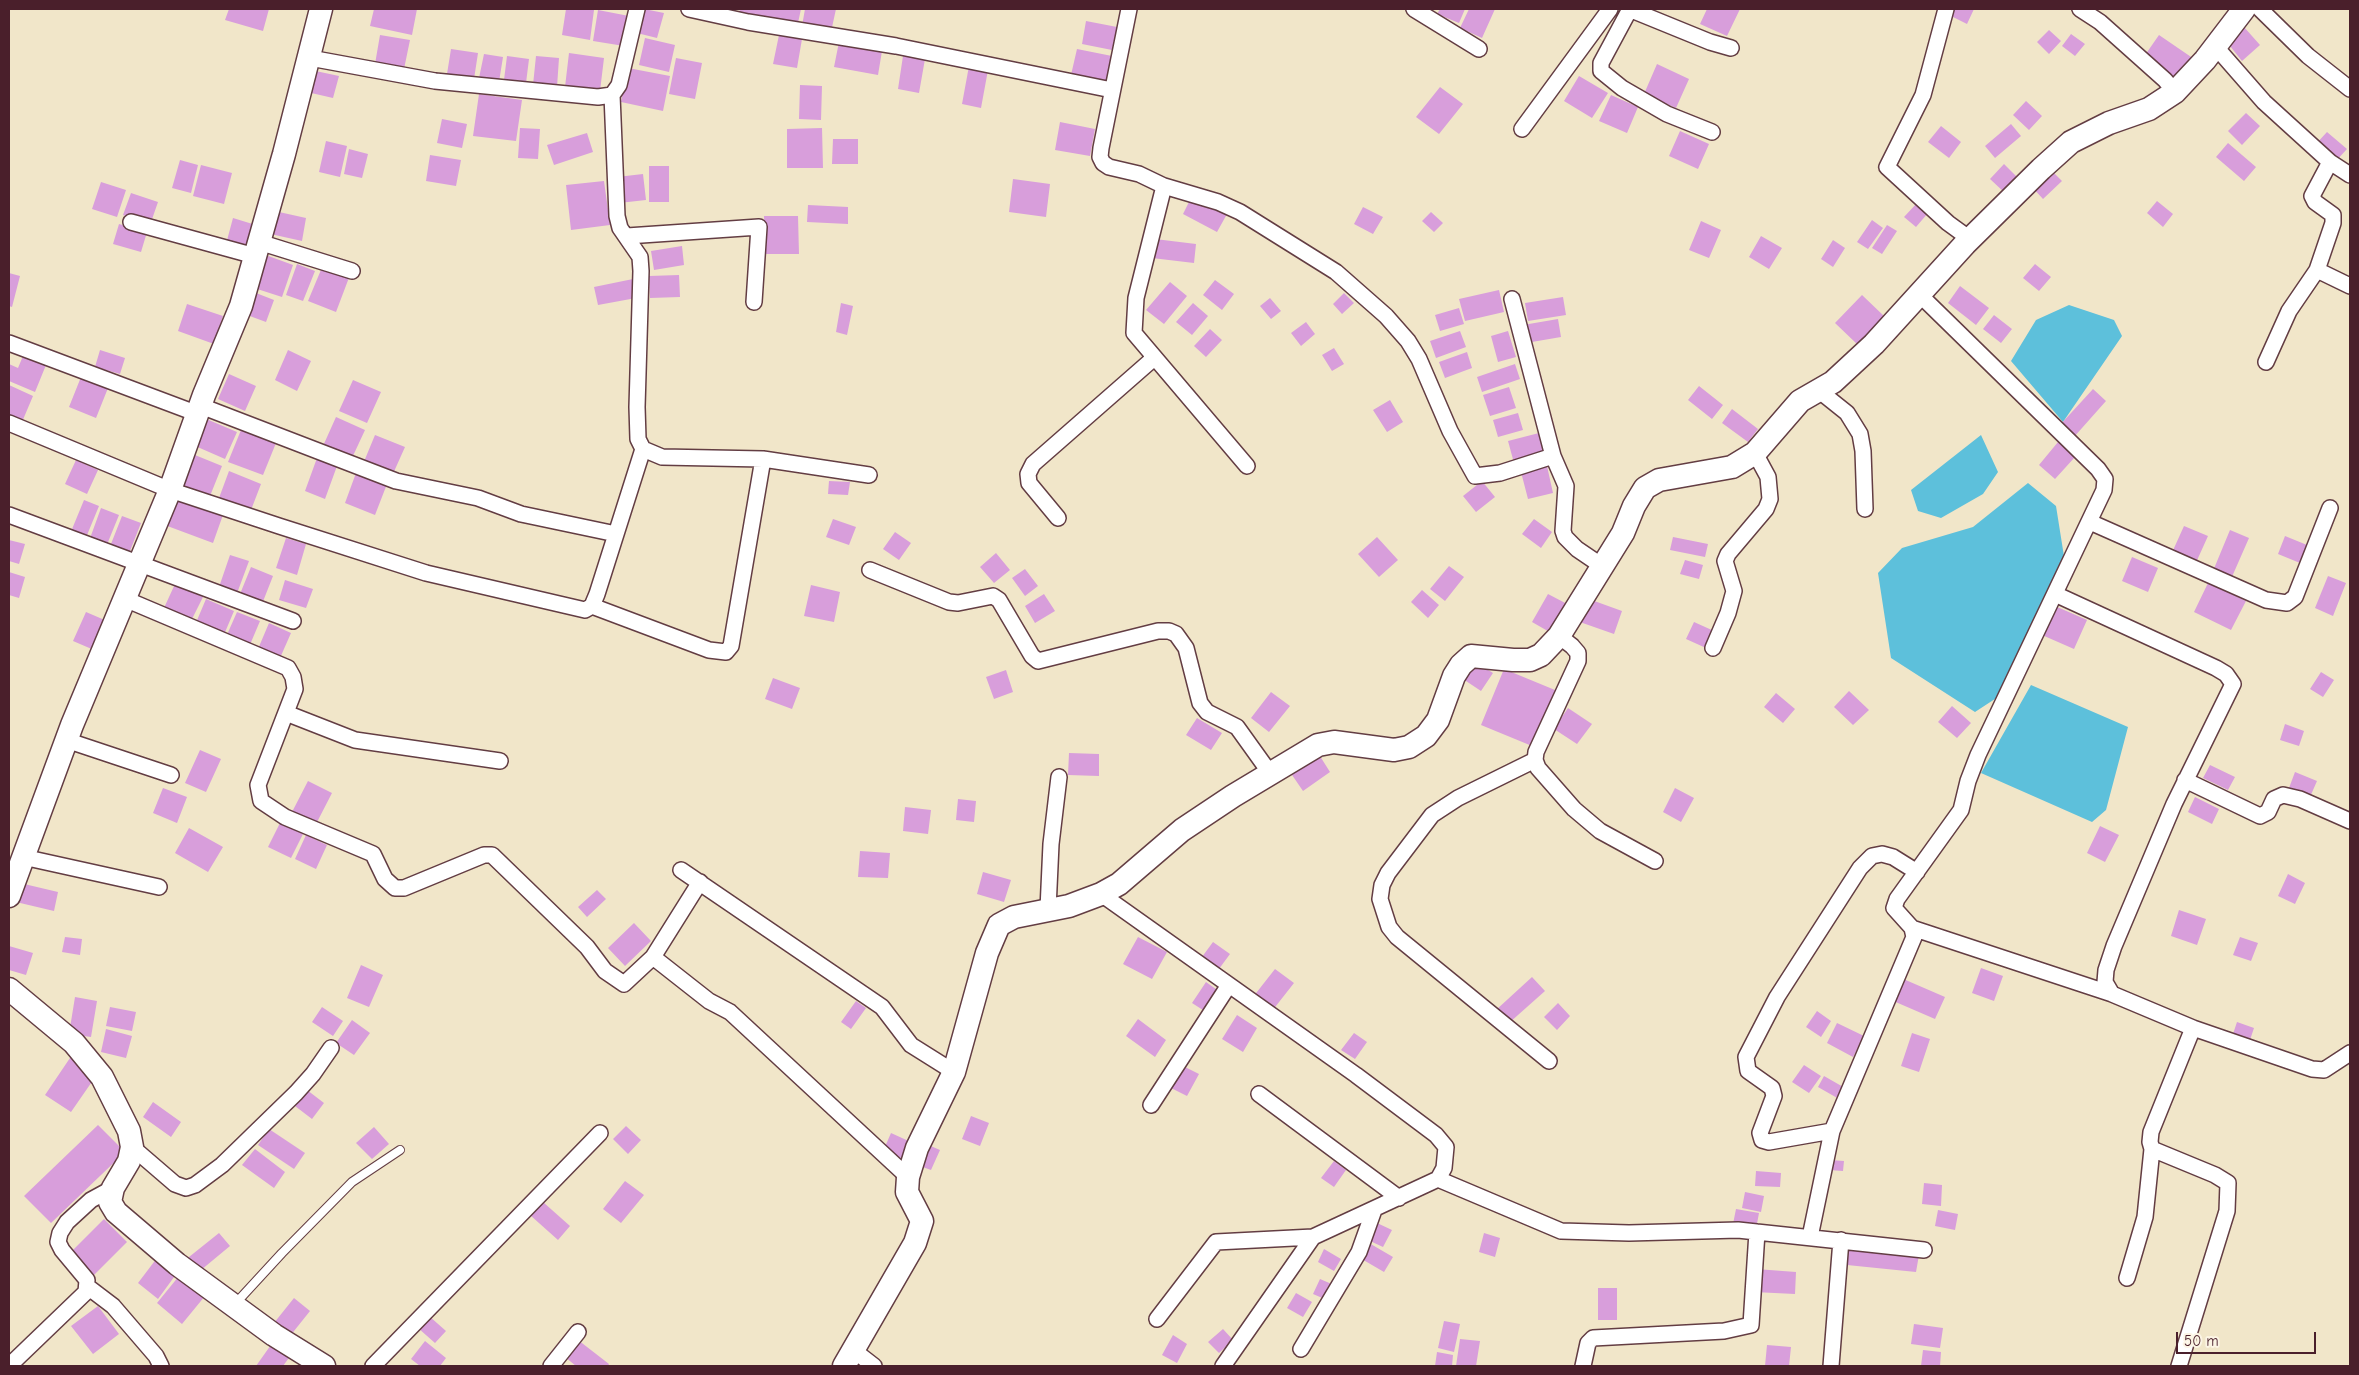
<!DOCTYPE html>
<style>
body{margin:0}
#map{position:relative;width:2359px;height:1375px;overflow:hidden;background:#f1e6c9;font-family:"Comic Neue",sans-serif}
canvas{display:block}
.frame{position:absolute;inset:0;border:10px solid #4a1f2b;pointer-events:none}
.scale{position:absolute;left:2176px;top:1332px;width:140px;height:22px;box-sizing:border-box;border:2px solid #4a1f2b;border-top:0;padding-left:6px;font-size:15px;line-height:18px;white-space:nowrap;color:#4a1f2b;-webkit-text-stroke:4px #fcf5e5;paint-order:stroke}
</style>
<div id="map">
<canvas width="2359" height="1375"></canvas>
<div class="frame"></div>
<div class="scale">50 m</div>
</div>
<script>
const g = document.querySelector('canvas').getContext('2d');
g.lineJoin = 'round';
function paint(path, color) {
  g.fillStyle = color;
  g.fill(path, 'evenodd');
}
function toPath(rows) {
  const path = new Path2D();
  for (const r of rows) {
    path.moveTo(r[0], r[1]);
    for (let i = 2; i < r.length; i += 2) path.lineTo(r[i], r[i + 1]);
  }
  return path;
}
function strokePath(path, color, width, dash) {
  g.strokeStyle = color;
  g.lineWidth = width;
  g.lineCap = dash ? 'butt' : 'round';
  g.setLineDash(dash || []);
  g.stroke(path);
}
paint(toPath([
 [2069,305,2114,320,2122,336,2063,422,2011,361,2036,320],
 [1981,435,1998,472,1983,494,1941,518,1918,511,1911,490],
 [2028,483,2056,506,2066,569,2001,695,1975,712,1891,658,1878,573,1902,548,1973,527],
 [2031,685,2128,727,2106,810,2092,822,1981,773]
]), '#5dc0db');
paint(toPath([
 [229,9,269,9,263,31,225,20],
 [374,9,417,9,412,35,370,26],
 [566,9,594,10,590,40,562,35],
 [644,9,664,13,657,38,637,33],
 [740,9,801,9,798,23,739,13],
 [805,9,836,9,831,32,802,26],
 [1440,9,1465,9,1459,23,1437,14],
 [1469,9,1495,9,1482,38,1460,28],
 [1707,9,1740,9,1727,36,1700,24],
 [1952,9,1974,9,1967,24,1949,15],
 [598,10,629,16,624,46,593,41],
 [1086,21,1117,27,1112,50,1082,44],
 [2244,27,2260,45,2242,61,2226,41],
 [2049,30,2061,41,2049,54,2037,42],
 [2071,34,2085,44,2075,56,2062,46],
 [380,35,410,40,404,69,375,64],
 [779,35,802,39,797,68,773,64],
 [2159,35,2197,61,2181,84,2143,58],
 [645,38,675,45,669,72,639,65],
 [839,42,882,51,878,75,834,67],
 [451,49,478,53,474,79,447,74],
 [1077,49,1112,56,1106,83,1071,75],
 [569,53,604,58,600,91,565,87],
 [484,54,503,57,499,82,479,78],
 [507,56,529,59,526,83,504,80],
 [536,56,559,58,557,87,533,85],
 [903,56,925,59,919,93,898,89],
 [676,58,702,63,695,99,669,94],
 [1657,64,1689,79,1676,108,1644,94],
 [969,66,988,70,981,108,962,104],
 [628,68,670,76,663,111,621,102],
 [311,70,339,76,333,98,307,92],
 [1579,76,1608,93,1592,118,1564,101],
 [800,85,822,86,821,120,799,119],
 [1440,87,1463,104,1439,134,1416,117],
 [479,94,522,100,516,141,473,136],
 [1611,95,1638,107,1627,133,1599,121],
 [2026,101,2042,116,2029,130,2013,115],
 [2246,113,2260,126,2242,145,2228,131],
 [442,119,467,124,462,148,437,143],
 [1060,122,1095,129,1090,156,1055,150],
 [2011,124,2021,136,1995,158,1985,146],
 [1941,126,1961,142,1949,158,1928,142],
 [520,128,540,129,538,159,518,158],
 [822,128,823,168,787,168,787,129],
 [1680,131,1709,144,1698,169,1669,156],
 [2327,132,2347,149,2335,162,2315,145],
 [587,133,593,152,554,165,547,145],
 [833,139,858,139,858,164,832,164],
 [326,141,347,146,340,177,319,172],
 [2228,143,2256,167,2244,181,2216,157],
 [349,149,368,154,362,178,344,174],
 [430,155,461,160,456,186,426,181],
 [180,160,198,165,191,193,172,188],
 [2004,164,2022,182,2005,193,1990,179],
 [201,165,232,173,224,204,193,196],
 [649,166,669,166,669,202,649,202],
 [2051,170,2062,181,2043,199,2032,187],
 [643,174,646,200,619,203,617,177],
 [1013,179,1050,184,1046,217,1009,212],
 [604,181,610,225,571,230,566,185],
 [101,182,126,190,117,217,92,209],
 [131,193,158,202,150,225,123,215],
 [1192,196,1227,214,1217,232,1183,214],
 [2157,201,2173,214,2163,227,2147,213],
 [1917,203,1928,213,1916,227,1904,217],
 [808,205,848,207,848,224,807,222],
 [1363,207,1383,217,1373,234,1354,224],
 [270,210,306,218,302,241,266,233],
 [1431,212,1443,223,1434,232,1422,221],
 [764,216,798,216,799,254,765,254],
 [233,218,259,226,252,251,226,244],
 [1872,220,1883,228,1868,249,1857,242],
 [1701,221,1721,230,1709,258,1689,250],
 [119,224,147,232,141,252,113,244],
 [1887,225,1897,231,1882,254,1872,248],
 [1761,236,1782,248,1769,269,1749,257],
 [1155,239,1196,244,1194,263,1152,258],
 [1833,240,1845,248,1833,267,1821,259],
 [682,246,684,265,654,270,651,251],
 [263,254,293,265,282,297,251,287],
 [297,264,315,271,303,301,286,295],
 [2035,264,2051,277,2039,291,2023,278],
 [323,265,350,275,336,312,308,301],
 [9,273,20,276,12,307,9,306],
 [679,275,680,297,650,298,649,276],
 [633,279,636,298,598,305,594,287],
 [1215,280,1234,294,1222,310,1203,295],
 [1170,282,1187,296,1164,324,1146,310],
 [1960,286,1989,308,1976,325,1948,303],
 [1499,290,1504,312,1465,321,1459,299],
 [256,293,274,300,266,322,247,315],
 [1344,293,1354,303,1342,314,1333,304],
 [1862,295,1885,317,1858,345,1835,323],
 [1563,297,1566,315,1528,321,1525,303],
 [1270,298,1281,311,1271,319,1260,306],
 [841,303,853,306,847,335,836,332],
 [1193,303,1208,316,1192,335,1176,322],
 [187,304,223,316,214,344,178,331],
 [1459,308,1464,324,1440,331,1435,315],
 [1994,315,2012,329,2001,343,1983,329],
 [1558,319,1561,337,1526,343,1523,325],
 [1306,322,1315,334,1301,346,1291,333],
 [1210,329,1222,340,1206,357,1194,346],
 [1460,331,1466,347,1436,358,1430,341],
 [1508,331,1516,357,1498,362,1491,336],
 [1334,348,1344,364,1332,371,1322,355],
 [100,350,125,358,120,374,95,367],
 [288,350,311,361,297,391,275,380],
 [1467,352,1472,368,1445,378,1439,362],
 [23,356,46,365,35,392,9,381,9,364,18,368],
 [1515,364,1520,379,1482,392,1477,377],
 [229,374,256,386,245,411,218,399],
 [81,377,108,388,96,418,69,407],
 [353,380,381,392,367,423,339,411],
 [9,385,33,396,22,422,9,417],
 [1699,386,1723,405,1712,419,1688,400],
 [1509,387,1516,408,1490,416,1483,395],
 [2093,389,2106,401,2074,437,2060,425],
 [1390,400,1403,422,1387,432,1373,410],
 [1732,409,1758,429,1748,442,1722,423],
 [1518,413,1523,430,1498,437,1493,420],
 [336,417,365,430,352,458,323,446],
 [204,418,237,432,225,459,193,445],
 [241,430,276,443,263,475,228,462],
 [1539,433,1546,455,1514,463,1508,441],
 [375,435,405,447,392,476,363,464],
 [2058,442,2075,457,2055,479,2039,465],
 [190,453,222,466,210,496,178,484],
 [317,458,337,466,325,499,305,491],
 [76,460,98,470,87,494,65,484],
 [1547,466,1553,493,1528,499,1521,472],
 [229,471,261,484,251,510,219,498],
 [356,473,387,484,375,515,345,503],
 [829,481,850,482,848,495,828,494],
 [1482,481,1495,497,1476,512,1463,496],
 [173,493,224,512,213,543,162,524],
 [84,500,99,506,85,540,70,534],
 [101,508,119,515,106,547,89,541],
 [122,516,141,523,128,556,109,549],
 [833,519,856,527,849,545,826,537],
 [1534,519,1552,532,1541,548,1522,534],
 [2184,526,2208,536,2194,567,2170,557],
 [2230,530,2249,538,2231,579,2213,571],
 [895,532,911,543,899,560,883,549],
 [2285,536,2307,545,2300,563,2278,554],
 [1377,537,1398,560,1379,577,1358,554],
 [1673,537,1708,544,1705,557,1670,550],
 [286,538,306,544,297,575,276,568],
 [9,540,25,544,19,564,9,561],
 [996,553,1010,570,994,583,980,567],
 [230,555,249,561,236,596,218,590],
 [2132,557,2158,568,2148,592,2122,581],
 [1685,560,1703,565,1699,579,1680,574],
 [1449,566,1464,577,1445,601,1430,589],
 [251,567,273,576,262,604,240,594],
 [1025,569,1038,586,1025,596,1012,578],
 [9,572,25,577,19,598,9,595],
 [2328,576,2346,583,2333,616,2315,608],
 [285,580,313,589,306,608,279,600],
 [2208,583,2246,601,2231,630,2194,612],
 [175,584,203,597,191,621,164,608],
 [811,585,840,592,834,622,804,616],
 [1422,590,1439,605,1428,618,1411,602],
 [1044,594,1055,611,1035,623,1025,606],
 [1548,594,1569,605,1553,634,1532,622],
 [1586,598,1622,611,1614,634,1577,621],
 [206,599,234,611,223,637,195,625],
 [2055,606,2087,620,2074,649,2042,635],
 [86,612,107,621,94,650,73,641],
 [237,612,260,621,249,647,226,637],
 [1694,622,1714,631,1706,648,1686,639],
 [269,623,291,633,280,658,258,649],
 [1474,661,1493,673,1481,691,1463,679],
 [1504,669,1555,690,1532,746,1481,725],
 [1006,670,1013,692,994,699,986,677],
 [2321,672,2334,680,2323,697,2310,689],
 [773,678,800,688,792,709,765,699],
 [1849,691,1869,710,1853,725,1834,707],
 [1271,692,1290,706,1269,732,1251,718],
 [1776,693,1795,709,1783,723,1764,707],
 [1952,706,1971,723,1957,738,1938,722],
 [1568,708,1592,724,1577,744,1554,729],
 [1197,718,1222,733,1211,750,1186,735],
 [2285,724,2304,731,2299,746,2280,740],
 [200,750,221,759,206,792,185,783],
 [1069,753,1099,754,1099,776,1068,775],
 [1318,753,1330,772,1303,791,1290,772],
 [2210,765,2235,777,2228,790,2203,778],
 [2295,772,2317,781,2310,797,2289,788],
 [308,781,332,793,315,826,291,814],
 [163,788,187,797,177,823,153,813],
 [1675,788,1694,798,1681,822,1663,812],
 [2195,797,2219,809,2212,824,2188,812],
 [958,799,976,801,974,822,956,820],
 [905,807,931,810,928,834,903,831],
 [280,823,303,834,291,858,268,847],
 [2100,826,2119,835,2105,862,2087,853],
 [189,828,223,847,208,872,175,853],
 [306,835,327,845,316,869,295,859],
 [860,851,890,853,888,878,858,877],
 [983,872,1011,880,1004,902,977,894],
 [2288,874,2305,883,2295,904,2278,896],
 [20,883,58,892,54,911,16,902],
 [597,890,606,899,587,917,578,907],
 [2179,910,2206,919,2197,945,2171,936],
 [634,923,651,941,625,966,608,948],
 [65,937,82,939,80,955,62,952],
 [1138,937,1167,952,1152,979,1123,964],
 [2240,937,2258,943,2251,961,2233,955],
 [1213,942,1230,954,1216,973,1199,961],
 [9,946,33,953,26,975,9,970],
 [361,965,383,975,369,1007,347,998],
 [1981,968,2003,976,1994,1001,1972,993],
 [1275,969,1294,983,1272,1011,1253,997],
 [1532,977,1545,991,1509,1023,1496,1010],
 [1901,978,1945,997,1935,1019,1891,1000],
 [1206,982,1220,992,1206,1012,1192,1003],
 [75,997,97,1001,91,1037,69,1034],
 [856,1001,866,1008,851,1029,841,1022],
 [1558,1003,1570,1016,1557,1030,1544,1017],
 [110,1007,136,1012,132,1031,106,1026],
 [322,1007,343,1021,333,1036,312,1022],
 [1817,1011,1831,1021,1821,1037,1806,1027],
 [1237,1015,1257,1028,1243,1052,1222,1039],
 [1138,1019,1166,1040,1155,1057,1126,1036],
 [352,1020,370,1033,354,1055,336,1043],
 [2237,1022,2254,1028,2249,1043,2232,1037],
 [1837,1023,1864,1036,1853,1057,1827,1043],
 [106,1029,132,1036,126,1058,101,1052],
 [1354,1033,1367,1042,1355,1059,1341,1050],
 [1912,1033,1930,1039,1919,1072,1901,1066],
 [72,1055,98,1073,71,1112,45,1095],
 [1804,1065,1821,1076,1809,1093,1792,1082],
 [1183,1066,1199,1074,1187,1096,1171,1088],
 [1824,1076,1845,1088,1839,1099,1818,1087],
 [307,1090,324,1103,312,1119,295,1106],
 [153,1102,181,1122,171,1137,143,1117],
 [971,1116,989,1123,980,1146,962,1139],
 [98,1125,125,1152,51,1223,24,1196],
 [626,1126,641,1140,628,1154,613,1139],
 [374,1127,389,1144,372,1159,356,1143],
 [269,1129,305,1153,294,1169,258,1145],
 [891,1133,913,1143,905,1160,884,1149],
 [926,1144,940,1150,931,1170,917,1165],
 [255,1149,285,1172,274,1188,242,1165],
 [1830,1160,1844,1161,1843,1171,1829,1170],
 [1334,1161,1346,1170,1334,1187,1321,1178],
 [1756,1171,1781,1173,1780,1187,1755,1186],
 [625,1181,644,1195,621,1223,603,1209],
 [1924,1183,1942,1185,1941,1206,1922,1204],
 [1745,1192,1764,1196,1761,1212,1742,1208],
 [543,1202,570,1226,558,1240,530,1215],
 [1736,1209,1759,1213,1756,1229,1733,1224],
 [1938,1210,1958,1214,1955,1230,1935,1226],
 [104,1219,127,1242,91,1278,68,1255],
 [1377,1223,1392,1230,1383,1247,1368,1240],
 [219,1233,230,1246,195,1275,184,1261],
 [1484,1233,1500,1238,1495,1257,1479,1252],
 [1369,1243,1393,1257,1384,1272,1360,1258],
 [1849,1247,1919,1255,1916,1272,1847,1265],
 [1324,1249,1341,1259,1334,1271,1318,1262],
 [157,1258,177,1273,158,1299,138,1283],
 [1756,1269,1796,1272,1795,1294,1754,1292],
 [179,1276,205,1296,182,1324,157,1303],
 [1320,1279,1334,1285,1327,1300,1313,1294],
 [1598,1288,1617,1288,1617,1320,1598,1320],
 [1296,1293,1312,1302,1303,1317,1287,1308],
 [294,1298,310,1311,290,1336,274,1323],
 [98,1306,119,1334,93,1354,71,1326],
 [429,1316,446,1331,435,1343,418,1328],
 [1444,1321,1460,1324,1454,1352,1438,1348],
 [1914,1324,1943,1328,1940,1348,1911,1344],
 [1223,1329,1233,1340,1219,1353,1208,1342],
 [1173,1335,1187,1344,1177,1363,1162,1355],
 [1460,1339,1480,1341,1476,1366,1456,1366],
 [578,1340,609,1364,608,1366,576,1366,565,1357],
 [425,1341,446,1358,440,1366,420,1366,411,1359],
 [273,1342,291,1355,283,1366,256,1366],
 [1767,1345,1791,1347,1789,1366,1765,1366],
 [1923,1350,1941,1352,1940,1366,1921,1366],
 [1437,1352,1453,1355,1452,1366,1435,1366]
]), '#d89edb');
const lane = toPath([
 [235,1304,282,1253,352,1182,400,1150]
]);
const street = toPath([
 [689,9,748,22,896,46,1112,90],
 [1129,9,1101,148,1100,157,1103,163,1109,167,1139,174,1164,186,1218,202,1240,212,1336,272,1386,316,1408,341,1419,359,1450,431,1475,476,1500,473,1553,456],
 [1414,9,1479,49],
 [1629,9,1710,42,1731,48],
 [1630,9,1601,63,1601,71,1622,88,1667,114,1712,132],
 [1946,9,1923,95,1887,167,1948,223,1970,239],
 [2080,9,2100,22,2165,80,2175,92],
 [2260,9,2308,56,2350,89],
 [2215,46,2264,102,2330,162,2350,175],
 [310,58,435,81,598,97,612,95,619,85,637,9],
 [612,95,617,216,620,228,640,257,641,271,637,407,638,439,643,449,662,457,763,459,869,475],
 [1522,129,1610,9],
 [1164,186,1136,298,1134,333,1247,466],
 [131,222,255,256],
 [627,236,759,227,754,302],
 [259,242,352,271],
 [2317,270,2350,286],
 [1512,299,1553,456,1566,486,1563,531,1565,537,1577,549,1602,566],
 [9,343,198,414],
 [2266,362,2289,311,2317,270,2333,223,2333,215,2315,202,2312,196,2330,162],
 [1817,389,1847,413,1860,434,1863,451,1865,509],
 [201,406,396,481,478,498,521,514,616,534],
 [9,423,170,490,279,526,426,573,585,610,592,606,597,594,643,449],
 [9,515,293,621],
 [1058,518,1029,483,1028,474,1033,464,1154,358],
 [2090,522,2266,600,2287,603,2295,597,2330,508],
 [870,570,949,602,958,603,993,596,999,600,1032,656,1038,661,1158,631,1169,631,1176,634,1186,648,1200,703,1207,712,1237,727,1270,773],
 [2055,594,2216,668,2226,674,2233,684,2174,804,2114,946,2106,970,2105,982,2112,994,2193,1028,2151,1132,2150,1142,2152,1149,2215,1175,2228,1183,2227,1211,2179,1366],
 [125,599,288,668,293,677,295,689,258,785,261,801,285,817,373,854,385,879,395,888,404,888,484,855,492,855,587,947,605,971,624,984,653,957,700,882],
 [592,606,709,650,726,652,731,646,763,459],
 [1559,636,1572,646,1578,653,1578,661,1536,752,1535,760,1538,768,1574,809,1600,831,1655,861],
 [1713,648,1728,613,1734,591,1725,561,1728,554,1766,509,1770,499,1768,477,1755,453],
 [286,713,355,740,500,761],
 [66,740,171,775],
 [1535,760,1458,798,1432,815,1388,873,1382,885,1380,899,1389,927,1397,937,1549,1061],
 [2185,780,2260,816,2268,812,2274,799,2283,795,2300,799,2350,821],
 [23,857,159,887],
 [681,870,882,1007,911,1045,954,1072],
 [1101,894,1356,1075,1436,1135,1446,1147,1444,1168,1438,1179,1313,1237,1223,1366],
 [1048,909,1051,844,1059,777],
 [1912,928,2112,994],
 [653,957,709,1001,730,1012,908,1177],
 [2193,1028,2312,1069,2324,1070,2350,1053],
 [1259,1094,1399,1198],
 [1151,1105,1229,985],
 [1832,1131,1769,1142,1762,1140,1760,1133,1774,1096,1772,1088,1748,1071,1746,1057,1777,997,1860,868,1872,856,1882,854,1893,857,1917,872],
 [132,1147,175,1184,186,1188,195,1185,222,1165,296,1093,313,1074,331,1048],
 [1438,1179,1561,1231,1629,1233,1738,1230,1924,1250],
 [1810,1237,1832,1131,1914,937,1912,928,1894,908,1897,899,1961,810,1968,781,1978,755,2104,490,2105,479,2098,469,1920,295],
 [2127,1278,2145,1217,2152,1149],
 [88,1287,113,1306,156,1356,161,1366],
 [1157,1319,1216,1242,1313,1237],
 [852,1349,874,1366],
 [1301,1349,1359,1252,1374,1210],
 [9,1366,86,1292,87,1280,62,1250,58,1242,60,1233,67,1222,91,1200,113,1188],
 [373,1366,600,1133],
 [551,1366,578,1332],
 [1583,1366,1588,1343,1593,1338,1724,1331,1751,1325,1757,1232],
 [1831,1366,1841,1240]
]);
const secondary = toPath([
 [9,896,72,725,170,490,204,395,241,306,284,154,321,9],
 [9,989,74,1043,102,1077,129,1131,132,1147,129,1161,113,1188,110,1202,116,1212,177,1264,274,1335,324,1366],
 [844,1366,915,1243,922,1221,907,1192,908,1177,917,1148,954,1072,987,953,999,925,1014,917,1069,906,1101,894,1119,884,1182,830,1233,796,1318,745,1334,742,1394,750,1409,747,1426,736,1438,720,1454,676,1461,665,1471,656,1513,660,1530,660,1541,655,1559,636,1623,533,1634,506,1645,488,1659,480,1732,467,1755,453,1800,401,1833,382,1874,344,1965,244,2041,169,2071,142,2109,123,2149,109,2175,92,2205,60,2244,9]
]);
strokePath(lane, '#633d43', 10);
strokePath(street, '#633d43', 18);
strokePath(secondary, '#633d43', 25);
strokePath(lane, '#fff', 8);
strokePath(street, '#fff', 15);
strokePath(secondary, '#fff', 22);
</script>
